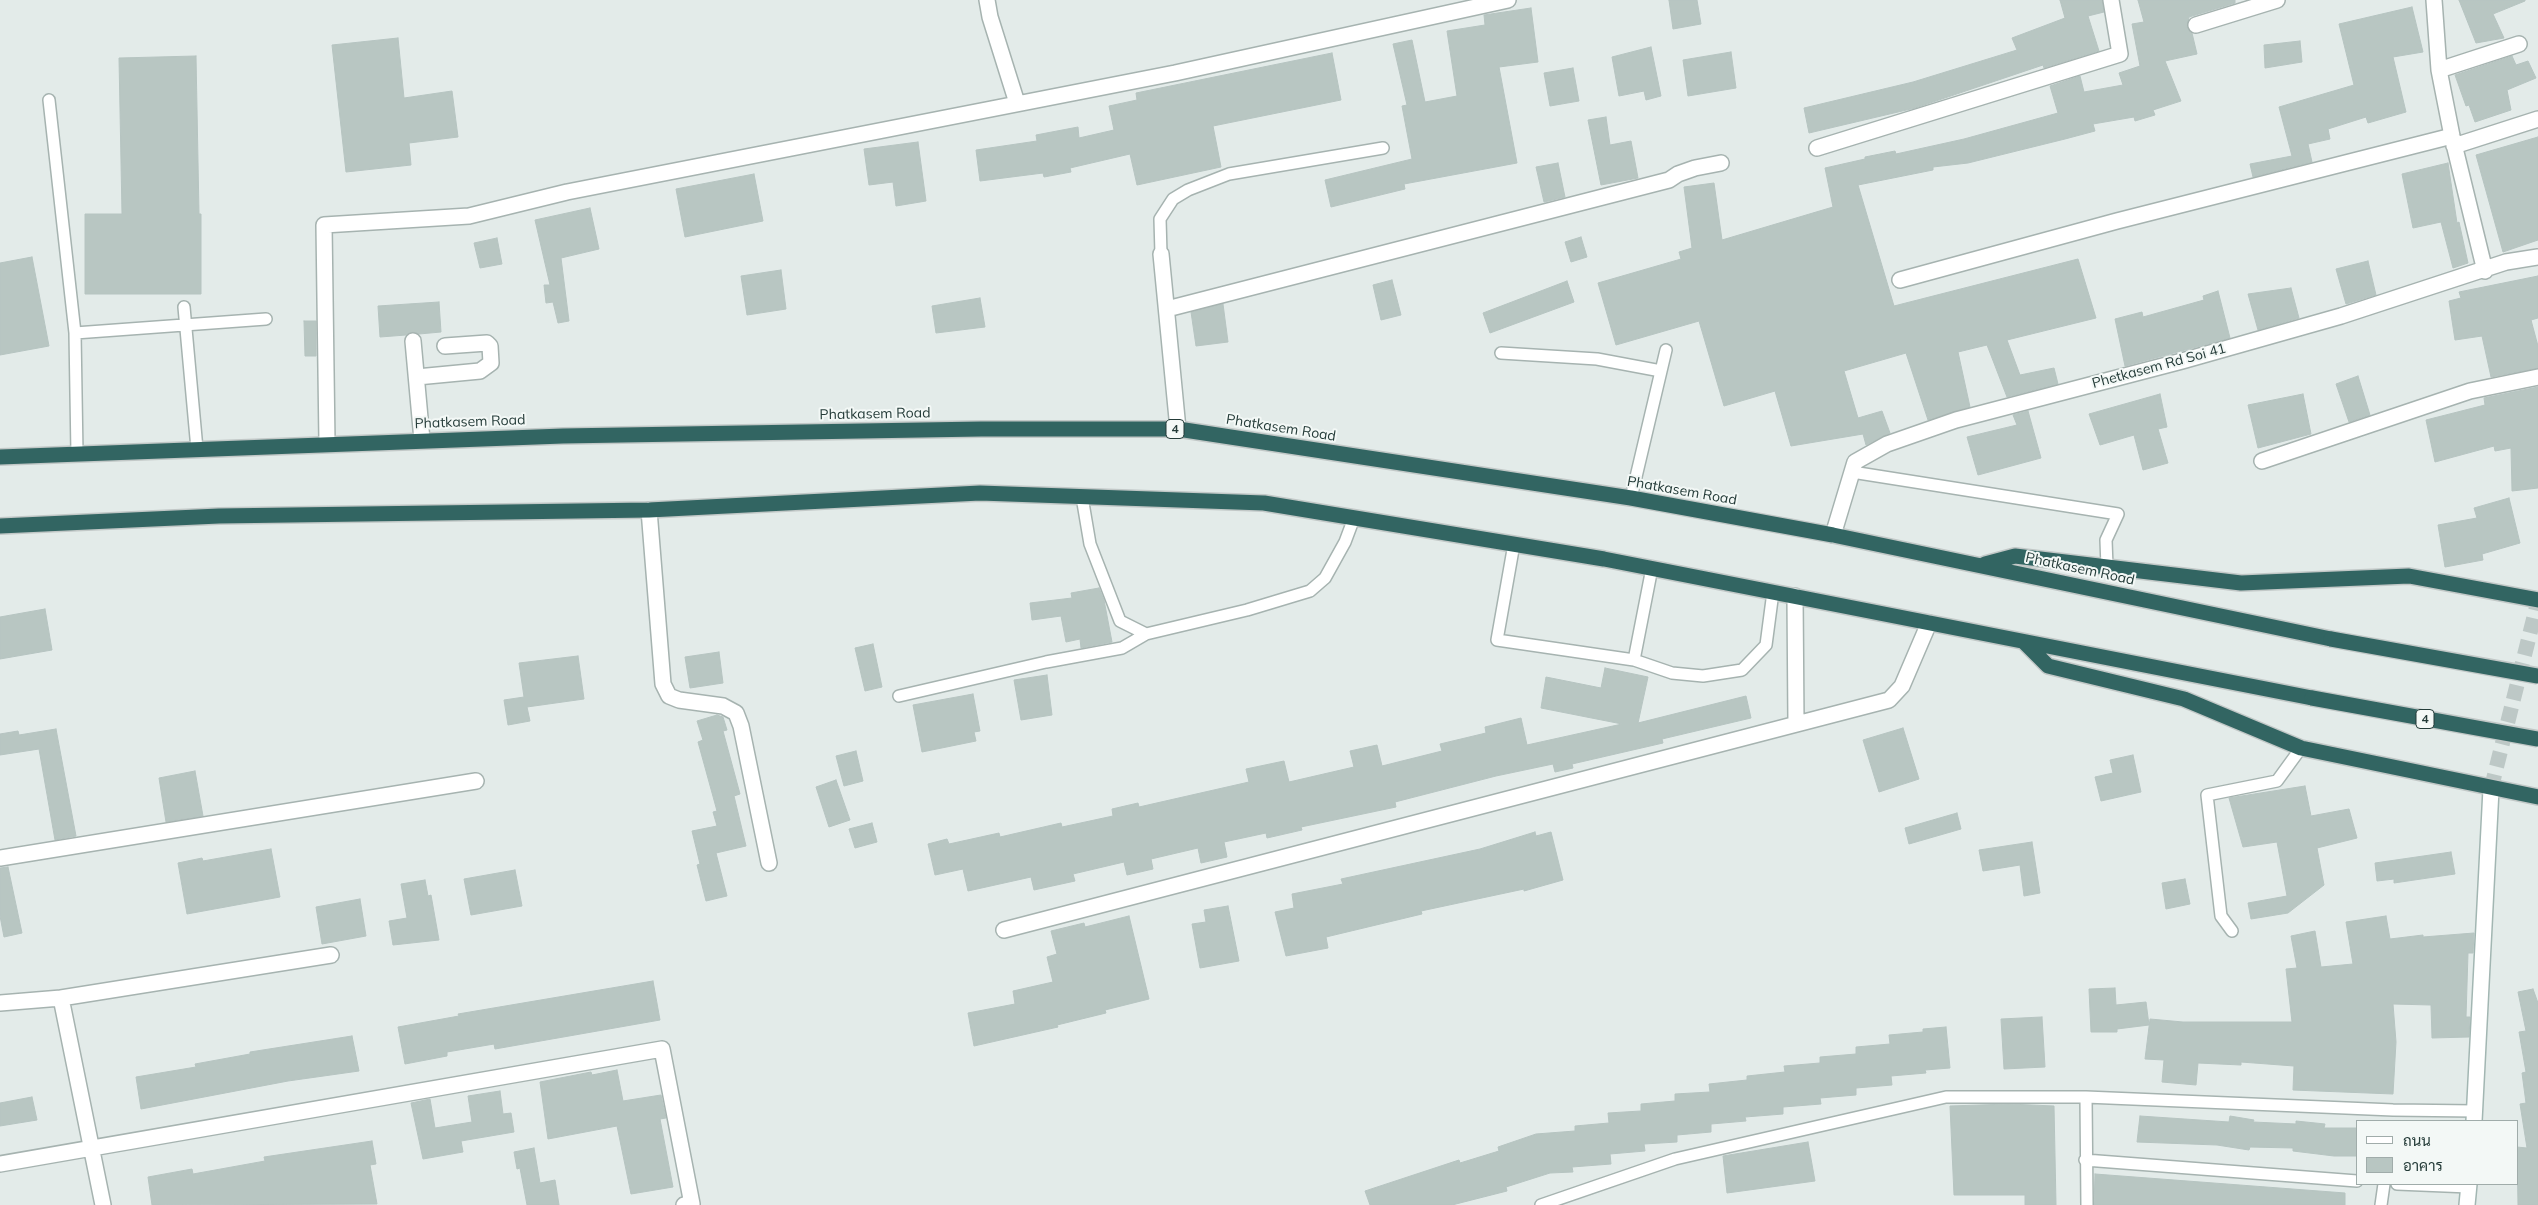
<!DOCTYPE html>
<meta charset="utf-8">
<style>
body{margin:0}
#map{position:relative;width:2538px;height:1205px;overflow:hidden;background:#e3ebe9;font-family:Mulish,Sarabun,sans-serif}
canvas{display:block}
.legend{position:absolute;left:2356px;top:1120px;width:162px;height:65px;box-sizing:border-box;background:#f3f8f6;border:1px solid #a0acaa;margin:0;padding:6px 9px;list-style:none;font-size:15px;color:#243b38}
.legend li{display:flex;align-items:center;gap:10px;height:25px}
.legend b{width:25px;border:1px solid #a0acaa}
</style>
<div id="map">
<canvas width="2538" height="1205"></canvas>
<ul class="legend">
<li><b style="height:6px;background:#fff"></b>ถนน</li>
<li><b style="height:14px;background:#b8c6c2"></b>อาคาร</li>
</ul>
</div>
<script>
const g = document.querySelector('canvas').getContext('2d');
g.lineJoin = 'round';
function paint(path, color) {
  g.fillStyle = color;
  g.fill(path, 'evenodd');
}
function toPath(rows) {
  const path = new Path2D();
  for (const r of rows) {
    path.moveTo(r[0], r[1]);
    for (let i = 2; i < r.length; i += 2) path.lineTo(r[i], r[i + 1]);
  }
  return path;
}
function strokePath(path, color, width, dash) {
  g.strokeStyle = color;
  g.lineWidth = width;
  g.lineCap = dash ? 'butt' : 'round';
  g.setLineDash(dash || []);
  g.stroke(path);
}
function label(font, color, halo, rows, align = 'center') {
  g.font = font + ' Mulish,sans-serif';
  g.lineWidth = 4;
  g.setLineDash([]);
  g.textBaseline = 'middle';
  g.strokeStyle = halo;
  g.fillStyle = color;
  for (const [text, x, y, turn = 0] of rows) {
    g.save();
    g.translate(x, y);
    g.rotate((+turn || 0) * Math.PI / 180);
    g.textAlign = isNaN(turn) ? turn : align;
    if (halo) g.strokeText(text, 0, 0);
    g.fillText(text, 0, 0);
    g.restore();
  }
}
const building = toPath([
 [1669,0,1697,0,1701,24,1673,29,1669,0],
 [2060,0,2102,0,2104,12,2088,16,2099,51,2044,68,2043,65,1915,108,1809,133,1804,108,1913,82,2017,50,2012,38,2065,18,2060,0],
 [2138,0,2235,0,2235,3,2189,17,2187,27,2192,33,2197,54,2165,61,2181,101,2153,110,2155,115,2135,121,2134,117,2093,124,2095,131,2065,139,1968,163,1933,167,1933,170,1858,185,1894,306,2078,259,2096,318,2007,340,2020,375,2054,368,2058,384,2007,397,1987,345,1958,352,1970,407,1928,420,1906,353,1844,371,1858,418,1882,411,1890,433,1866,445,1863,434,1791,446,1775,391,1724,406,1699,321,1616,345,1598,283,1681,259,1679,252,1692,248,1684,187,1714,183,1722,240,1833,207,1825,168,1865,159,1865,157,1895,151,1896,154,1964,139,2058,113,2050,86,2080,76,2084,92,2123,85,2119,73,2140,66,2132,24,2144,22,2138,0],
 [2459,0,2525,0,2525,1,2493,14,2504,38,2476,43,2459,0],
 [2412,7,2423,52,2393,57,2406,112,2368,123,2366,117,2328,129,2330,139,2308,144,2312,162,2253,177,2250,164,2292,156,2279,107,2354,85,2339,24,2412,7],
 [1531,8,1538,62,1499,67,1517,163,1404,184,1405,189,1331,207,1325,180,1412,159,1402,106,1407,105,1393,44,1412,40,1425,102,1457,96,1447,31,1485,25,1484,15,1531,8],
 [398,38,404,98,452,91,458,137,409,143,411,165,346,172,332,45,398,38],
 [2300,41,2302,62,2265,68,2264,45,2300,41],
 [1651,47,1661,96,1646,100,1644,91,1619,96,1612,57,1651,47],
 [1731,52,1736,88,1688,96,1683,60,1731,52],
 [1332,53,1341,100,1213,126,1221,167,1137,185,1130,154,1070,168,1071,172,1044,177,1043,173,980,181,976,150,1037,141,1036,135,1078,127,1079,138,1114,130,1109,106,1137,100,1136,93,1332,53],
 [196,56,199,214,201,214,201,294,85,294,85,214,122,214,119,58,196,56],
 [2512,56,2516,65,2528,61,2536,78,2507,90,2511,110,2475,122,2469,105,2466,106,2455,75,2512,56],
 [1573,68,1579,101,1550,106,1544,73,1573,68],
 [1606,117,1610,145,1631,141,1638,178,1601,185,1588,120,1606,117],
 [2538,137,2538,240,2503,252,2476,155,2538,137],
 [918,142,926,201,896,206,893,182,869,185,864,149,918,142],
 [1558,163,1565,197,1544,202,1536,167,1558,163],
 [2448,163,2457,223,2459,222,2468,263,2453,268,2441,222,2413,228,2402,174,2448,163],
 [754,174,763,221,685,237,676,189,754,174],
 [590,208,599,249,561,258,569,321,558,323,553,302,546,303,544,285,550,285,535,220,590,208],
 [1581,237,1587,257,1571,262,1565,242,1581,237],
 [497,238,502,264,480,268,474,243,497,238],
 [32,257,49,346,0,355,0,263,32,257],
 [2368,261,2376,295,2346,304,2336,269,2368,261],
 [781,270,786,309,747,315,741,276,781,270],
 [2538,276,2538,318,2531,320,2538,346,2538,368,2491,377,2482,336,2455,340,2449,301,2461,298,2459,292,2538,276],
 [1392,280,1401,315,1381,320,1373,285,1392,280],
 [1567,281,1574,302,1490,333,1483,313,1567,281],
 [2291,288,2299,318,2258,330,2248,294,2291,288],
 [2218,291,2230,338,2125,366,2115,319,2142,312,2143,317,2204,300,2203,296,2218,291],
 [980,298,985,327,936,333,932,306,980,298],
 [439,302,441,332,419,334,413,332,406,335,380,337,378,306,439,302],
 [1223,304,1228,342,1196,346,1191,312,1223,304],
 [304,321,316,321,316,356,305,356,304,321],
 [2358,376,2370,415,2349,422,2336,384,2358,376],
 [2538,387,2538,488,2512,491,2511,448,2495,451,2494,446,2435,462,2426,420,2485,405,2484,398,2538,387],
 [2160,394,2167,427,2158,429,2168,463,2143,470,2134,435,2100,445,2089,414,2160,394],
 [2303,394,2311,434,2258,448,2248,405,2303,394],
 [2028,411,2041,458,1978,475,1967,437,2017,425,2013,415,2028,411],
 [2509,498,2520,543,2482,554,2483,560,2445,567,2438,525,2477,518,2474,508,2509,498],
 [1099,588,1104,600,1112,642,1081,648,1080,639,1066,642,1061,616,1032,620,1030,603,1072,598,1071,593,1099,588],
 [45,609,52,650,0,659,0,617,45,609],
 [873,644,882,687,865,691,855,648,873,644],
 [719,652,723,683,690,688,685,657,719,652],
 [578,656,584,699,527,707,530,721,508,725,504,700,524,697,519,663,578,656],
 [1605,668,1648,677,1638,723,1746,696,1751,718,1662,739,1663,743,1572,764,1573,768,1555,772,1553,764,1496,776,1395,802,1396,807,1301,827,1302,830,1267,838,1266,833,1224,842,1227,857,1201,863,1198,848,1151,859,1153,869,1127,875,1124,862,1073,874,1075,881,1034,890,1031,877,968,891,963,869,935,875,928,844,947,839,949,844,999,833,1000,837,1061,823,1062,827,1113,816,1112,809,1138,803,1139,807,1249,782,1246,769,1284,761,1289,782,1354,767,1350,751,1377,745,1382,766,1442,751,1440,744,1486,733,1485,727,1521,718,1527,745,1622,724,1541,708,1546,677,1601,688,1605,668],
 [1047,675,1052,715,1021,720,1014,680,1047,675],
 [973,694,980,731,974,732,976,741,922,752,913,705,973,694],
 [717,715,723,717,727,730,723,731,740,794,734,796,746,846,716,853,727,896,706,901,697,865,700,864,692,831,717,826,713,812,717,811,698,742,703,740,697,721,717,715],
 [1903,728,1919,779,1879,792,1863,740,1903,728],
 [56,729,76,836,55,840,39,749,0,755,0,734,18,731,19,735,56,729],
 [856,751,863,781,844,786,836,756,856,751],
 [2133,755,2141,792,2101,801,2095,777,2113,773,2110,760,2133,755],
 [195,771,203,816,166,822,159,778,195,771],
 [836,780,850,820,829,827,816,787,836,780],
 [2305,786,2311,816,2349,809,2357,838,2317,848,2324,885,2288,913,2251,919,2248,903,2287,896,2277,842,2243,847,2229,798,2305,786],
 [1957,813,1961,829,1909,844,1905,828,1957,813],
 [872,823,877,842,855,848,849,829,872,823],
 [1535,832,1536,836,1551,832,1563,880,1524,891,1524,889,1421,911,1422,914,1326,937,1328,948,1286,956,1275,912,1294,908,1292,894,1343,884,1341,879,1480,849,1535,832],
 [2032,842,2040,893,2024,896,2020,865,1983,871,1979,850,2032,842],
 [271,849,280,897,187,914,178,863,202,858,203,861,271,849],
 [2451,852,2455,874,2394,883,2394,879,2377,881,2375,863,2451,852],
 [8,867,22,933,4,937,0,916,0,868,8,867],
 [515,870,522,906,471,915,464,879,515,870],
 [2185,879,2190,904,2166,909,2162,883,2185,879],
 [425,880,428,896,431,895,439,940,393,945,389,921,407,918,401,884,425,880],
 [360,899,366,936,322,944,316,907,360,899],
 [1228,906,1239,961,1200,968,1192,924,1206,922,1204,910,1228,906],
 [1129,916,1149,999,1105,1010,1106,1013,1057,1025,1058,1027,974,1046,968,1013,1015,1004,1013,991,1053,982,1047,957,1057,954,1051,931,1084,923,1085,927,1129,916],
 [2386,916,2390,939,2423,935,2423,937,2474,933,2473,953,2468,953,2466,1017,2470,1017,2469,1037,2432,1038,2431,1005,2393,1004,2396,1042,2393,1094,2293,1090,2294,1066,2241,1062,2241,1065,2198,1063,2196,1085,2162,1082,2164,1060,2145,1059,2150,1019,2183,1022,2292,1022,2286,969,2297,968,2291,936,2315,931,2321,967,2353,964,2346,922,2386,916],
 [653,981,660,1020,495,1049,494,1044,447,1052,447,1056,405,1064,398,1027,459,1016,458,1014,653,981],
 [2115,988,2116,1005,2146,1002,2149,1025,2117,1029,2117,1032,2091,1032,2089,989,2115,988],
 [2533,989,2538,1003,2538,1205,2518,1205,2517,1147,2527,1148,2520,1104,2526,1103,2522,1073,2526,1072,2519,1032,2526,1031,2518,992,2533,989],
 [2042,1017,2045,1067,2004,1069,2001,1019,2042,1017],
 [1946,1027,1950,1068,1925,1070,1926,1073,1891,1076,1892,1085,1856,1088,1856,1095,1820,1098,1821,1104,1783,1107,1783,1114,1745,1117,1746,1121,1711,1124,1711,1132,1677,1135,1677,1142,1644,1144,1645,1151,1610,1154,1611,1164,1572,1167,1573,1172,1550,1173,1506,1187,1507,1191,1452,1205,1370,1205,1365,1191,1459,1160,1460,1163,1499,1151,1498,1147,1536,1134,1575,1131,1575,1126,1609,1123,1608,1113,1641,1111,1641,1104,1675,1101,1675,1094,1710,1092,1709,1084,1747,1080,1747,1076,1785,1072,1784,1066,1820,1063,1820,1057,1856,1054,1856,1047,1890,1044,1889,1035,1923,1032,1923,1029,1946,1027],
 [352,1036,359,1071,288,1081,141,1109,136,1077,196,1067,195,1064,250,1054,250,1052,352,1036],
 [617,1070,623,1101,661,1095,666,1118,660,1119,673,1187,631,1194,617,1126,548,1139,540,1082,591,1072,592,1075,617,1070],
 [500,1091,503,1114,511,1113,514,1132,461,1141,463,1152,423,1159,411,1103,430,1099,435,1128,472,1122,468,1096,500,1091],
 [32,1097,37,1120,0,1126,0,1103,32,1097],
 [2009,1104,2054,1106,2056,1205,2025,1205,2025,1195,1954,1195,1950,1106,2009,1104],
 [2140,1116,2229,1122,2230,1116,2254,1120,2253,1122,2296,1124,2296,1121,2325,1124,2324,1128,2357,1128,2357,1156,2334,1156,2293,1151,2293,1148,2250,1147,2249,1150,2217,1145,2137,1142,2140,1116],
 [372,1141,376,1164,370,1165,377,1204,152,1205,148,1177,192,1169,193,1174,265,1161,264,1157,372,1141],
 [1808,1142,1815,1181,1727,1193,1723,1156,1808,1142],
 [534,1148,540,1183,555,1180,559,1205,527,1205,520,1168,517,1169,514,1152,534,1148],
 [2095,1174,2345,1193,2345,1205,2094,1205,2095,1174]
]);
paint(building, '#b8c6c2');
strokePath(building, '#b6c4c1', 1);
strokePath(toPath([
 [2491,789,2538,601]
]), '#bdc8c6', 15, [15, 8]);
const lane = toPath([
 [49,100,75,333,77,454],
 [1161,254,1160,219,1173,199,1188,190,1229,174,1383,148],
 [184,307,197,449],
 [75,333,266,319],
 [1501,353,1597,359,1661,371],
 [1852,472,2118,514,2106,540,2107,567],
 [1082,497,1090,544,1120,621,1146,634,1247,610,1310,591,1325,578,1345,542,1354,518],
 [1631,498,1666,350],
 [1514,544,1497,640,1634,660,1652,568],
 [1634,660,1672,673,1703,676,1742,670,1766,645,1773,592],
 [899,696,1046,662,1122,648,1146,634],
 [2232,931,2221,916,2207,795,2277,781,2301,748],
 [2086,1097,2087,1205],
 [2085,1160,2357,1181],
 [2397,1184,2469,1187],
 [1541,1205,1675,1159,1946,1097,2086,1097,2393,1110,2475,1111],
 [2381,1205,2384,1184]
]);
const street = toPath([
 [987,0,990,17,1017,103],
 [2434,0,2439,70,2452,136,2485,271],
 [2196,25,2277,0],
 [2439,70,2519,44],
 [2454,146,2538,119],
 [1817,148,2120,54,2111,0],
 [1161,254,1178,429],
 [1900,280,2117,221,2452,136],
 [1167,309,1669,180,1678,174,1695,168,1721,163],
 [413,341,422,440],
 [417,377,480,371,491,363,490,346,487,343,445,346],
 [327,443,324,225,469,216,567,192,1175,73,1508,0],
 [2262,461,2470,391,2538,377],
 [649,510,663,684,669,696,679,700,723,706,736,713,741,726,769,863],
 [1833,535,1855,462,1887,444,1956,420,2182,361,2341,316,2506,262,2538,257],
 [1795,596,1796,724],
 [0,858,476,781],
 [1004,930,1889,700,1902,686,1929,623],
 [61,998,331,955],
 [0,1003,61,998,103,1205],
 [0,1164,662,1049,692,1204,684,1205]
]);
const secondary = toPath([
 [2474,1121,2491,789],
 [2467,1205,2469,1184]
]);
const highway = toPath([
 [0,457,563,436,981,429,1178,429,1631,498,1833,535,2331,639],
 [0,526,219,516,649,510,980,493,1264,503,1604,559,2312,698],
 [1985,564,2015,556,2241,583,2409,576,2538,600],
 [2024,642,2048,666,2184,699,2301,748,2538,797]
]);
strokePath(lane, '#a6b3b0', 14);
strokePath(street, '#a6b3b0', 18);
strokePath(secondary, '#a2b6b2', 18);
strokePath(highway, '#c2c8c7', 18);
strokePath(lane, '#fff', 11);
strokePath(street, '#fff', 15);
strokePath(secondary, '#fff', 15);
strokePath(highway, '#326562', 15);
const highwayBridge = toPath([
 [2331,639,2538,676],
 [2312,698,2538,739]
]);
strokePath(highwayBridge, '#c2c8c7', 18, []);
strokePath(highwayBridge, '#326562', 15);
for (const [x, y, w] of [
 [1175,429,18],
 [2425,719,18]
]) {
  const box = new Path2D();
  box.roundRect(x - w / 2, y - 9.5, w, 19, 4);
  g.fillStyle = '#f3f8f6';
  g.fill(box);
  strokePath(box, '#243b38', 1);
}
label('bold 12px', '#243b38', null, [
 ["4",1175,429],
 ["4",2425,719]
]);
label('14px', '#243b38', '#f3f8f6', [
 ["Phetkasem Rd Soi 41",2159,366,-15],
 ["Phatkasem Road",875,414,-1],
 ["Phatkasem Road",470,422,-2],
 ["Phatkasem Road",1281,428,9],
 ["Phatkasem Road",1682,491,10],
 ["Phatkasem Road",2080,569,12]
]);
</script>
